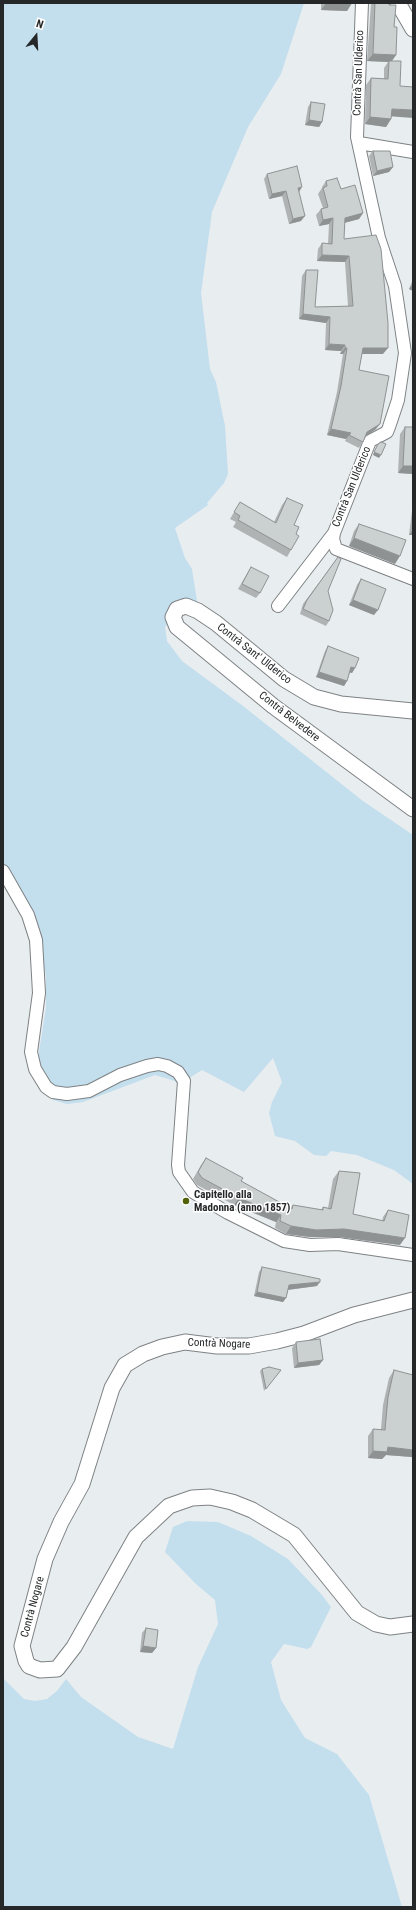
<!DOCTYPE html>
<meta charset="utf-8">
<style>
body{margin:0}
#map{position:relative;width:416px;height:1910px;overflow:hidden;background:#e8edf0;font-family:"Roboto Condensed",sans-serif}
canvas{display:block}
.frame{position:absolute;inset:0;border:4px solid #252728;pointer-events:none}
.north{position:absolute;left:16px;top:16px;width:40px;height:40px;-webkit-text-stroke:3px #fff;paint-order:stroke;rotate:18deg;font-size:11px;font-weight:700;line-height:16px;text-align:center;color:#252728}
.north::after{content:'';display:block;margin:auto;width:14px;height:18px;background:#252728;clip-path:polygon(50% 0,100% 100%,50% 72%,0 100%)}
</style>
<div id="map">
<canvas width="416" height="1910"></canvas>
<div class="frame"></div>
<div class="north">N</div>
</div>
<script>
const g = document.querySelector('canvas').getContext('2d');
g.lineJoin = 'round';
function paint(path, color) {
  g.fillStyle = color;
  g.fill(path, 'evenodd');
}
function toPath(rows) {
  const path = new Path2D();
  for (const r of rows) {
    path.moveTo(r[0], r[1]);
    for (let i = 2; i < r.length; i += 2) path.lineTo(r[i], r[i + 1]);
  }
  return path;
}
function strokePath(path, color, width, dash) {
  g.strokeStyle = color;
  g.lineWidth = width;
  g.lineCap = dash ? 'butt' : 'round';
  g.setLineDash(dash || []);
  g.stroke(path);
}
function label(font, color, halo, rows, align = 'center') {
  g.font = font + ' "Roboto Condensed",sans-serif';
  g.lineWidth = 3;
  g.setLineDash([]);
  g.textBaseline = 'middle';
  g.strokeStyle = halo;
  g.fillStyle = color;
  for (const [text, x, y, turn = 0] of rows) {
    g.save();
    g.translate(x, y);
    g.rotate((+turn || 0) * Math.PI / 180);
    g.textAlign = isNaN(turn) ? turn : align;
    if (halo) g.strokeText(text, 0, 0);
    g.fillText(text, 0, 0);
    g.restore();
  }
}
paint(toPath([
 [3,3,304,3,281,74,248,127,212,212,201,293,210,369,216,382,225,426,228,474,224,483,207,503,208,505,175,528,185,558,192,569,198,607,176,614,165,627,167,641,182,661,243,706,363,801,413,835,413,1184,394,1170,357,1155,331,1151,326,1156,314,1155,295,1141,275,1136,269,1113,272,1102,282,1082,273,1058,244,1092,202,1070,186,1080,178,1082,155,1075,83,1102,67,1104,53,1100,47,1094,37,1064,46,1008,46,976,41,954,14,879,3,862],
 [187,1521,218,1522,251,1536,288,1559,322,1595,331,1607,311,1647,307,1649,284,1644,271,1662,281,1700,305,1738,337,1754,369,1795,402,1907,3,1907,3,1678,24,1699,35,1701,47,1699,57,1691,66,1679,81,1697,138,1737,173,1749,198,1667,218,1624,215,1600,196,1584,165,1552,173,1527]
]), '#c3deed');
const minor = toPath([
 [362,3,357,137,379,238,395,286,405,353,398,400,389,427,387,432,370,441,334,533,333,539,336,549,413,579],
 [359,143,413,152],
 [278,606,334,533],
 [3,871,28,915,36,940,39,993,31,1052,35,1069,46,1087,53,1092,67,1094,89,1091,120,1075,147,1066,158,1064,167,1066,178,1072,184,1081,178,1165,179,1172,193,1192,228,1213,284,1241,310,1245,338,1244,413,1255]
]);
const tertiary = toPath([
 [398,3,413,29],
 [413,711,341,704,314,697,284,679,216,623,198,611,186,606,177,609,173,617,177,627,273,706,413,809],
 [413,1300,354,1315,304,1334,277,1341,249,1346,217,1346,185,1342,162,1347,143,1354,125,1365,112,1388,82,1484,61,1522,45,1559,22,1646,26,1661,29,1666,40,1670,57,1669,74,1647,136,1537,169,1506,192,1498,210,1497,232,1502,252,1510,294,1535,357,1613,376,1624,390,1627,413,1624]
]);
strokePath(minor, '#7e8284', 14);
strokePath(tertiary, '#7e8284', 17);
strokePath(minor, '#fff', 12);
strokePath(tertiary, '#fff', 15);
paint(toPath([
 [321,3,352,3,347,11,321,10],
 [371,3,389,3,389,5,394,27,396,55,392,61,391,116,391,119,386,127,365,124,366,85,371,78,384,79,384,68,388,62,367,61],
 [311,102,322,122,319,127,305,125,308,107],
 [373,151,393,167,389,172,373,176,369,156],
 [267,174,299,191,301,221,289,224,282,196,269,199,264,179],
 [326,181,341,189,363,213,359,219,344,223,344,239,383,354,362,354,359,370,376,429,366,436,363,442,359,448,345,441,346,439,327,435,337,392,343,354,340,354,341,351,325,350,326,323,299,319,302,276,306,270,315,307,348,306,345,262,317,261,318,249,322,243,328,244,329,224,319,226,316,215,321,209,323,208,318,194,322,188,322,187],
 [413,279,413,291,409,289],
 [405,427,413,474,398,473,400,434],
 [287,498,294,525,296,534,291,550,287,557,233,527,236,522,230,519,240,502,274,522,282,505],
 [413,510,413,535,409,535,412,511],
 [359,524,395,564,349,546,354,531],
 [338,557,328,591,329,621,326,626,300,614,303,604],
 [251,567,260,593,256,598,238,589,248,572],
 [361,579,374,615,349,605,357,585],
 [328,646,355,668,352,673,350,672,347,681,344,686,316,677,325,651],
 [206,1158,241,1181,290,1208,293,1205,321,1210,323,1207,328,1208,333,1179,339,1171,353,1214,382,1221,383,1217,388,1210,400,1245,339,1237,310,1237,286,1234,275,1228,276,1222,234,1205,197,1185,193,1179,201,1165],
 [262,1267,317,1286,288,1290,286,1298,283,1302,254,1296,259,1272],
 [296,1342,323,1360,319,1365,294,1368,292,1348],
 [262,1369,281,1370,264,1391,260,1371],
 [394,1370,412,1457,386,1455,382,1459,368,1458,368,1436,373,1429,381,1429,383,1405,389,1378],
 [146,1628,156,1648,152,1653,140,1652,142,1633]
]), '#afb3b4');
paint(toPath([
 [326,3,352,3,347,11,321,10],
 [373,54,396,55,391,62,389,61,388,62,367,61],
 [392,109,413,110,413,118,387,116],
 [370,117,391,119,386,127,365,124],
 [309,120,322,122,319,127,305,125],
 [393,167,389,172,373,176,377,171],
 [302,187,299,192,298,188],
 [286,191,282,196,269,199,272,194],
 [363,213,359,219,340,224,345,218],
 [305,216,301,221,289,224,293,219],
 [333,218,329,224,319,226,323,220],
 [322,255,349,256,345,262,317,261],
 [413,284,413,291,409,289],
 [303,314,330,317,326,323,299,319],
 [329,344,345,345,341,351,325,350],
 [345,348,347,348,343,354,340,354],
 [363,348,388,348,383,354,359,354],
 [380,424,376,429,363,438,367,432],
 [331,429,351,433,346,439,327,435],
 [374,452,381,455,379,458,373,455],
 [403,466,413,466,413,474,398,473],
 [413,530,413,535,409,535],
 [354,538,400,556,395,564,349,546],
 [353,600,378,610,374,615,349,605],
 [351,667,355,668,352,673,348,672],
 [319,672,347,681,344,686,316,677],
 [239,1198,281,1215,276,1222,234,1205],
 [291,1226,344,1229,405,1238,400,1245,339,1237,310,1237,286,1234],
 [320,1282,317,1286,286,1290,289,1285],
 [257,1292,286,1298,283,1302,254,1296],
 [323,1360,319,1365,294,1368,298,1363],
 [388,1447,413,1450,413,1455,412,1457,386,1455,382,1459,368,1458,373,1451],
 [143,1646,156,1648,152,1653,140,1652]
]), '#8e9292');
const building = toPath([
 [375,3,389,3,389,5,396,5,394,27,397,27,396,55,373,54,375,3],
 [389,61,401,61,400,86,413,87,413,110,392,109,391,119,370,117,371,78,388,79,389,61],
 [311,102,325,104,322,122,309,120,311,102],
 [373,151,390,151,393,167,377,171,373,151],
 [297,166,302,187,298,188,305,216,293,219,286,191,272,194,267,174,297,166],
 [337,178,341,189,355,185,363,213,345,218,344,239,376,235,381,249,388,323,388,348,363,348,359,370,389,376,380,424,367,432,363,442,349,435,351,433,331,429,341,386,347,348,345,348,345,345,329,344,330,317,303,314,306,270,318,270,315,307,353,306,349,256,322,255,322,243,332,244,333,218,323,220,321,209,328,207,323,188,327,186,326,181,337,178],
 [405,427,413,427,413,466,403,466,405,427],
 [381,442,386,444,381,455,374,452,378,444,381,442],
 [287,498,303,505,294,525,299,527,296,534,299,536,291,550,238,520,240,516,234,512,240,502,276,523,287,498],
 [359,524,406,540,400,556,354,538,359,524],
 [338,557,341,559,328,591,333,610,329,621,303,609,307,600,338,557],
 [251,567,269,576,260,593,242,584,251,567],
 [361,579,386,589,378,610,353,600,361,579],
 [328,646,359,658,355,668,351,667,347,681,319,672,328,646],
 [206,1158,243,1178,241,1181,292,1209,293,1205,323,1210,323,1207,331,1209,339,1171,360,1173,353,1214,384,1221,388,1210,409,1215,405,1238,344,1229,316,1230,291,1226,280,1221,281,1215,239,1198,202,1178,198,1172,206,1158],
 [262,1267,320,1279,320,1282,289,1285,286,1298,257,1292,262,1267],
 [320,1339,323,1360,298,1363,296,1342,320,1339],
 [269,1367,281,1370,266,1389,262,1369,269,1367],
 [394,1370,413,1375,413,1450,388,1447,387,1452,373,1451,373,1429,385,1430,388,1397,394,1370],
 [146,1628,158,1630,156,1648,143,1646,146,1628]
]);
paint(building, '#cbd0d1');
strokePath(building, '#8e9292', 1);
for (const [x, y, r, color] of [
 [186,1201,4,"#516105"]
]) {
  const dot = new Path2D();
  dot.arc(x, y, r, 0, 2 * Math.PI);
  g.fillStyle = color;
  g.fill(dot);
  strokePath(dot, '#fff', 1.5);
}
label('11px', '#252728', '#fff', [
 ["Contrà San Ulderico",359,73,-88],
 ["Contrà San Ulderico",352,487,-68],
 ["Contrà Sant' Ulderico",254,654,38],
 ["Contrà Belvedere",289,717,38],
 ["Contrà Nogare",219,1344,2],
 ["Contrà Nogare",33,1607,-75]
]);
label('bold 11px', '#252728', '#fff', [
 ["Capitello alla",194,1195],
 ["Madonna (anno 1857)",194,1208]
], 'left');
</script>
